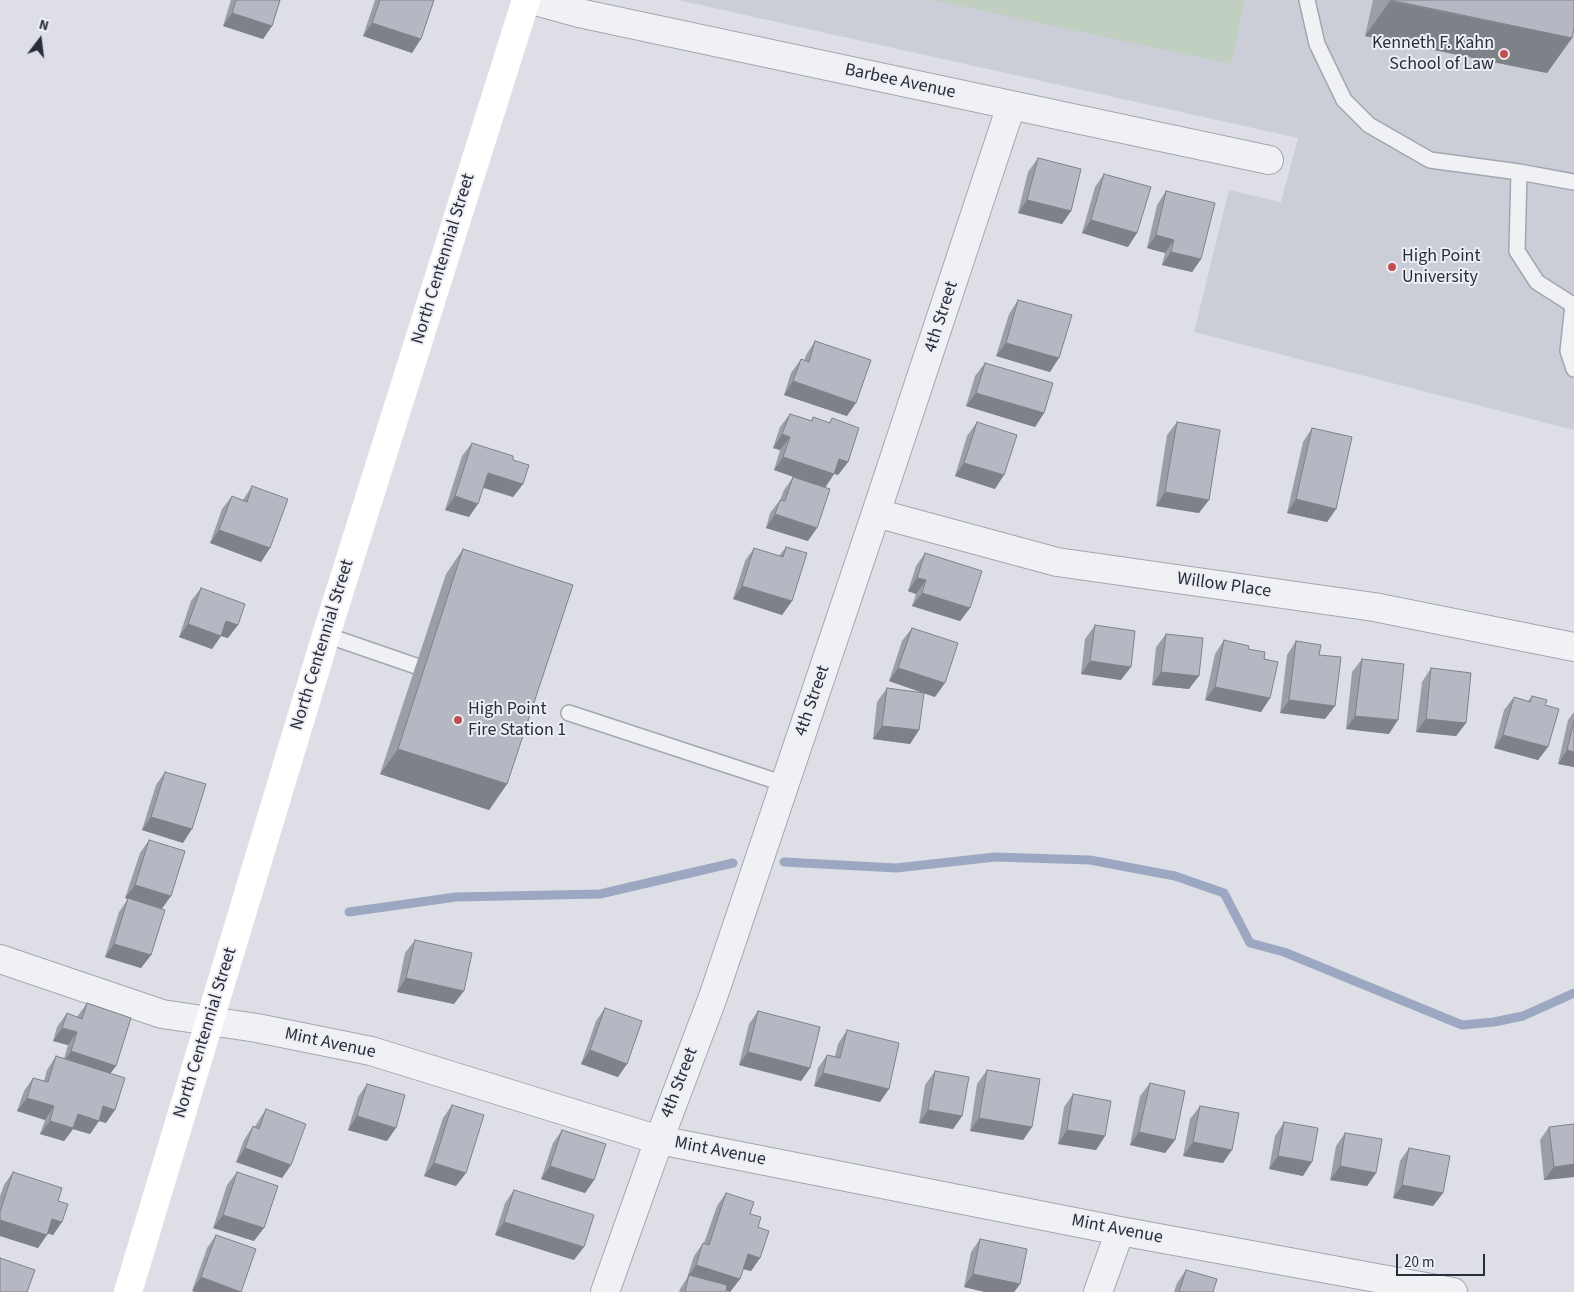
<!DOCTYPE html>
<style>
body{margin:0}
#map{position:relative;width:1574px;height:1292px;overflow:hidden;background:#dedfe6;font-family:"Source Sans 3",sans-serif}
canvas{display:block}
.north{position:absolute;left:15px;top:15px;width:50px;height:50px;-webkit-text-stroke:4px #edeef3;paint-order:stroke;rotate:15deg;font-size:14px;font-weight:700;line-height:20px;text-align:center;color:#292c3b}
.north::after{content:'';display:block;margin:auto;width:18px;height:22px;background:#292c3b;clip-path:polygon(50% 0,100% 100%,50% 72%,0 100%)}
.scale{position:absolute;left:1396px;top:1254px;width:89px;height:22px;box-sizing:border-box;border:2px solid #292c3b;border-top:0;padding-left:6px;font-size:15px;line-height:18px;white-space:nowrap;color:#292c3b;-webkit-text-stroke:4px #edeef3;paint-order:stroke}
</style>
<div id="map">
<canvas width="1574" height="1292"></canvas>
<div class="north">N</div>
<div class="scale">20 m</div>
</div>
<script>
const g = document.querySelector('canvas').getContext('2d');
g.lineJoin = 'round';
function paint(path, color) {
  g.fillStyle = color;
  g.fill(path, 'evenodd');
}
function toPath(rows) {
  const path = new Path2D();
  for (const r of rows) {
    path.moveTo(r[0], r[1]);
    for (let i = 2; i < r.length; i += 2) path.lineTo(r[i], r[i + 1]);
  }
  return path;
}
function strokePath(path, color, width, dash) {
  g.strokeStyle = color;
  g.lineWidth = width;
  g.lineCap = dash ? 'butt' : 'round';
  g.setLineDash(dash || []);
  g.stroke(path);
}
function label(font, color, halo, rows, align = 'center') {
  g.font = font + ' "Source Sans 3",sans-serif';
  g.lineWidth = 4;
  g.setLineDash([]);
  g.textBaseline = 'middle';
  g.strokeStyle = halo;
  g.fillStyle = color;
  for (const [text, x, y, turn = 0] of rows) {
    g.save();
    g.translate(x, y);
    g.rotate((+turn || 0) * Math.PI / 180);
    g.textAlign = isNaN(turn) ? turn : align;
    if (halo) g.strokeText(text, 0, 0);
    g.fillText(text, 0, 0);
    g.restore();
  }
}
paint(toPath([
 [678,0,1574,0,1574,430,1194,332,1229,190,1281,202,1298,138]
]), '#ccced7');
paint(toPath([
 [933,0,1245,0,1231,64]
]), '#c1cfc0');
strokePath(toPath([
 [784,862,896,868,995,857,1090,860,1175,876,1224,893,1250,943,1284,952,1462,1025,1494,1022,1523,1016,1574,993],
 [349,912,456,897,600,894,733,863]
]), '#9ca8c2', 9);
const service = toPath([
 [1307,0,1317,44,1344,100,1369,125,1430,160,1519,172,1574,182],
 [1519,172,1517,251,1537,282,1573,305,1568,351,1574,369],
 [326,635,416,666],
 [569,713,785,784]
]);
const minor = toPath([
 [532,0,579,13,1269,160],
 [876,513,1057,562,1374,607,1574,647],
 [0,959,162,1014,257,1028,371,1051,659,1140,1120,1231,1453,1292],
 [605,1292,659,1140,713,997,876,513,1011,106],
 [1098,1292,1120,1231]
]);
strokePath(service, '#a4a6af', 18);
strokePath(minor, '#a4a6af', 30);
strokePath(service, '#f0f1f4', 15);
strokePath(minor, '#f0f1f4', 28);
strokePath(toPath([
 [128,1292,326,635,526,0]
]), '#fff', 28);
paint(toPath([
 [231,0,280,0,272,26,263,39,223,26],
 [375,0,434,0,412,53,363,36],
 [1373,0,1574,0,1572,38,1547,73,1365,36],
 [1038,158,1071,211,1062,224,1018,213,1028,172],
 [1104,174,1128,247,1082,233,1095,187],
 [1166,191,1201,259,1192,272,1162,265,1165,253,1147,248,1157,205],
 [1018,300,1050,372,996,356,1009,314],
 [815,341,847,416,784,395,791,373,801,359,804,361,806,355],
 [985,363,1044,413,1035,427,966,406,975,376],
 [790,414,811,421,813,417,829,423,832,418,848,462,838,475,834,474,825,487,808,541,766,528,770,513,780,500,784,490,793,477,797,478,774,470,780,450,773,448,780,427],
 [977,422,995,489,955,476,967,436],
 [1177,422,1199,513,1156,506,1167,435],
 [1312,428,1336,509,1327,522,1287,513,1303,442],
 [472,443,513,460,523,484,513,497,483,488,469,517,445,510,462,456],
 [252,486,270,548,261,562,210,543,222,509,232,496,243,500],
 [786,547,792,601,782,615,733,599,745,561,754,548,779,556],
 [463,549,507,784,489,810,380,774,446,574],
 [925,553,970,608,960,621,912,606,916,594,908,591,916,566],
 [201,588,228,638,221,636,212,649,179,637,191,601],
 [1095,625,1121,680,1081,674,1085,639],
 [912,628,935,697,889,681,902,641],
 [1166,634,1189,689,1152,685,1156,647],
 [1224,640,1248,649,1264,659,1270,698,1261,712,1205,700,1215,654],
 [1296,641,1319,655,1325,719,1280,713,1287,655],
 [1362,659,1389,734,1346,729,1352,672],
 [1431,668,1466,723,1456,736,1416,732,1422,682],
 [887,688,919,730,910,744,873,739,877,702],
 [1532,696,1545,705,1548,747,1538,760,1494,748,1504,710,1514,697,1528,701],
 [1574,712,1574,767,1558,764,1568,720],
 [165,772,183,843,142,830,156,785],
 [149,840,162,909,151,955,141,968,105,957,119,912,128,899,125,898,140,853],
 [415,940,454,1004,397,992,405,953],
 [87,1003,116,1066,110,1073,106,1123,99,1121,90,1134,73,1129,64,1141,40,1134,45,1120,17,1111,24,1091,33,1078,44,1081,47,1070,56,1056,64,1059,68,1045,53,1041,57,1027,67,1013,77,1017],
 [605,1008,618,1077,581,1064,596,1021],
 [758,1011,810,1068,801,1081,739,1065,749,1024],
 [847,1030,880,1102,814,1086,818,1068,827,1055,835,1056,838,1044],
 [987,1070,1032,1127,1023,1140,970,1131,977,1084],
 [935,1071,962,1116,953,1129,919,1123,925,1085],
 [1150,1083,1175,1140,1165,1153,1130,1145,1140,1096],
 [367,1084,387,1141,348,1130,358,1097],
 [1073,1094,1105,1136,1096,1150,1058,1144,1064,1107],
 [452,1105,456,1186,424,1176,443,1118],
 [1200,1106,1223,1163,1183,1156,1190,1119],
 [266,1109,291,1165,282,1178,236,1162,244,1140,253,1126,255,1127,257,1123],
 [1284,1122,1303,1176,1269,1169,1275,1136],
 [1549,1127,1574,1177,1544,1180,1540,1140],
 [562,1130,594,1180,585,1193,541,1179,553,1143],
 [1345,1133,1376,1173,1367,1186,1330,1180,1336,1146],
 [1409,1148,1443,1193,1433,1206,1393,1198,1400,1161],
 [13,1172,58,1201,62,1222,53,1235,47,1233,38,1248,0,1236,0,1196,4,1185],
 [237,1172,254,1241,213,1228,227,1185],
 [514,1190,574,1260,495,1235,505,1203],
 [726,1193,750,1214,758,1227,760,1258,751,1271,743,1269,740,1279,730,1292,726,1291,726,1292,679,1292,680,1289,687,1278,694,1256,703,1243,704,1243,717,1206],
 [216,1235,256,1249,192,1291,207,1248],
 [980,1239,1020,1284,1014,1292,985,1292,964,1287,971,1252],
 [1186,1270,1213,1292,1174,1292,1177,1283]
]), '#9c9ea7');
paint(toPath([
 [1390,1,1572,38,1547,73,1365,36],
 [232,13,272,26,263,39,223,26],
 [372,23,421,39,412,53,363,36],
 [1027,200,1071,211,1062,224,1018,213],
 [1091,220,1137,233,1128,247,1082,233],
 [1156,235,1174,240,1165,253,1147,248],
 [1171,252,1201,259,1192,272,1162,265],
 [1006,343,1059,358,1050,372,996,356],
 [793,381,856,403,847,416,784,395],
 [976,393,1044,413,1035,427,966,406],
 [782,434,790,437,780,450,773,448],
 [783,457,834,474,825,488,774,470],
 [839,459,848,462,838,475,830,472],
 [964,463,1004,475,995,489,955,476],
 [488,473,523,484,513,497,479,486],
 [1165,492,1209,500,1199,513,1156,506],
 [455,496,478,504,469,517,445,510],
 [1296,499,1336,509,1327,522,1287,513],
 [775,514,817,528,808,541,766,528],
 [219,530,270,548,261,562,210,543],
 [917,578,926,580,916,594,908,591],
 [742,586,792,601,782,615,733,599],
 [922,593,970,608,960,621,912,606],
 [226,621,238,625,228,638,221,636,212,649,179,637,188,624],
 [1090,661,1131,667,1121,680,1081,674],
 [898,668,945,683,935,697,889,681],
 [1161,672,1199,676,1189,689,1152,685],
 [1215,687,1270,698,1261,712,1205,700],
 [1289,700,1335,706,1325,719,1280,713],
 [1355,716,1398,720,1389,734,1346,729],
 [1426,719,1466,723,1456,736,1416,732],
 [882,726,919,730,910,744,873,739],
 [1503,735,1548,747,1538,760,1494,748],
 [398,749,507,784,489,810,380,774],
 [1567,750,1574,752,1574,767,1558,764],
 [151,817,192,829,183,843,142,830],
 [135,885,171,896,161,910,125,898],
 [114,944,151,955,141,968,105,957],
 [406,978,464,991,454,1004,397,992],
 [62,1028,77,1032,68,1045,53,1041],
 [590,1050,627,1064,618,1077,581,1064],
 [71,1051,116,1066,106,1079,62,1064],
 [748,1052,810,1068,801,1081,739,1065],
 [823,1073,889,1089,880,1102,814,1086],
 [27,1098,54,1106,45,1120,17,1111],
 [103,1106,115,1110,106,1123,99,1121,90,1134,73,1129,64,1141,40,1134,50,1121],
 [928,1110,962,1116,953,1129,919,1123],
 [357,1116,396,1128,387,1141,348,1130],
 [979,1118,1032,1127,1023,1140,970,1131],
 [1067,1130,1105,1136,1096,1150,1058,1144],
 [1139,1132,1175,1140,1165,1153,1130,1145],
 [1193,1142,1232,1150,1223,1163,1183,1156],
 [245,1148,291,1165,282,1178,236,1162],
 [1278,1156,1312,1162,1303,1176,1269,1169],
 [434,1163,466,1173,456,1186,424,1176],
 [1574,1164,1574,1177,1544,1180,1554,1167],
 [550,1166,594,1180,585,1193,541,1179],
 [1340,1166,1376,1173,1367,1186,1330,1180],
 [1402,1185,1443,1193,1433,1206,1393,1198],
 [223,1215,264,1228,254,1241,213,1228],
 [52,1219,62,1222,53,1235,43,1232],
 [0,1220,47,1235,38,1248,0,1236],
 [504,1222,584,1247,574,1260,495,1235],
 [748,1254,760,1258,751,1271,739,1268],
 [696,1265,740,1279,730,1292,688,1278,689,1275,687,1278],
 [973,1274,1020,1284,1014,1292,985,1292,964,1287],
 [201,1277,241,1292,195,1292,192,1291]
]), '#7f8188');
const building = toPath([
 [236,0,280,0,272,26,232,13,236,0],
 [380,0,434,0,421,39,372,23,380,0],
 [1390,0,1574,0,1574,28,1572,38,1390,0],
 [1038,158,1081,169,1071,211,1027,200,1038,158],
 [1104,174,1151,187,1137,233,1091,220,1104,174],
 [1166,191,1215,203,1201,259,1171,252,1174,240,1156,235,1166,191],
 [1018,300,1072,315,1059,358,1006,343,1018,300],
 [815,341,871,360,856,403,793,381,801,359,809,362,815,341],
 [985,363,1053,383,1044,413,976,393,985,363],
 [790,414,812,421,813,417,830,423,832,418,859,428,848,462,839,459,834,474,783,457,790,437,782,434,790,414],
 [977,422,1017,435,1004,475,964,463,977,422],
 [1177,422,1220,430,1209,500,1165,492,1177,422],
 [1312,428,1352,437,1336,509,1296,499,1312,428],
 [472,443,513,456,513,460,529,465,523,484,488,473,478,504,455,496,472,443],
 [793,477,830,489,817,528,775,514,780,500,785,501,793,477],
 [252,486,288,499,270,548,219,530,232,496,247,502,252,486],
 [786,547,807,553,792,601,742,586,754,548,783,557,786,547],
 [463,549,573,585,507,784,398,749,463,549],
 [925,553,982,571,970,608,922,593,926,580,917,578,925,553],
 [201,588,245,604,238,625,226,621,221,636,188,624,201,588],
 [1095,625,1135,631,1131,667,1090,661,1095,625],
 [912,628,958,643,945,683,898,668,912,628],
 [1166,634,1203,638,1199,676,1161,672,1166,634],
 [1224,640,1249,646,1248,649,1265,652,1264,659,1278,662,1270,698,1215,687,1224,640],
 [1296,641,1321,645,1319,655,1341,657,1335,706,1289,700,1296,641],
 [1362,659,1404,664,1398,720,1355,716,1362,659],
 [1431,668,1471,673,1466,723,1426,719,1431,668],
 [887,688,924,693,919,730,882,726,887,688],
 [1532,696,1547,700,1545,705,1559,709,1548,747,1503,735,1514,697,1530,702,1532,696],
 [1574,721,1574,752,1567,750,1574,721],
 [165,772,206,784,192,829,151,817,165,772],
 [149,840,185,851,171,896,135,885,149,840],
 [128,898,165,910,151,955,114,944,128,898],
 [415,940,472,953,464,991,406,978,415,940],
 [87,1003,131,1018,116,1066,71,1051,77,1032,62,1028,67,1013,82,1019,87,1003],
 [605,1008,642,1021,627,1064,590,1050,605,1008],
 [758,1011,820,1027,810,1068,748,1052,758,1011],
 [847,1030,899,1043,889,1089,823,1073,827,1055,840,1058,847,1030],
 [56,1056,125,1078,115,1110,103,1106,99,1121,78,1114,73,1128,50,1121,54,1106,27,1098,33,1078,48,1082,56,1056],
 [987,1070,1040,1079,1032,1127,979,1118,987,1070],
 [935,1071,969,1077,962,1116,928,1110,935,1071],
 [1150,1083,1185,1091,1175,1140,1139,1132,1150,1083],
 [367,1084,405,1095,396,1128,357,1116,367,1084],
 [1073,1094,1111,1101,1105,1136,1067,1130,1073,1094],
 [452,1105,484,1115,466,1173,434,1163,452,1105],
 [1200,1106,1239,1113,1232,1150,1193,1142,1200,1106],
 [266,1109,306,1124,291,1165,245,1148,253,1126,259,1129,266,1109],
 [1284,1122,1318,1128,1312,1162,1278,1156,1284,1122],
 [1574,1124,1574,1164,1554,1167,1549,1127,1574,1124],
 [562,1130,606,1144,594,1180,550,1166,562,1130],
 [1345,1133,1382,1139,1376,1173,1340,1166,1345,1133],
 [1409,1148,1450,1156,1443,1193,1402,1185,1409,1148],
 [13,1172,62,1188,58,1201,68,1204,62,1222,52,1219,47,1235,0,1220,0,1212,13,1172],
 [237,1172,278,1186,264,1228,223,1215,237,1172],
 [514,1190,594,1215,584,1247,504,1222,514,1190],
 [726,1193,754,1202,750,1214,761,1217,758,1227,769,1231,760,1258,748,1254,740,1279,696,1265,703,1243,709,1245,726,1193],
 [216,1235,256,1249,241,1292,201,1277,216,1235],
 [980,1239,1027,1249,1020,1284,973,1274,980,1239],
 [0,1258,35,1270,27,1292,0,1292,0,1258],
 [1186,1270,1217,1279,1213,1292,1179,1292,1186,1270],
 [689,1275,727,1285,726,1292,685,1292,689,1275]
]);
paint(building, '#b5b8c2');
strokePath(building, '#7f8188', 1);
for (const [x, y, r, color] of [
 [1504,54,5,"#bf504f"],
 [1392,267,5,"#bf504f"],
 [458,720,5,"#bf504f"]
]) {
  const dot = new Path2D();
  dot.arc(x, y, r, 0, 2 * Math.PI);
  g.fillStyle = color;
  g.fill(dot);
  strokePath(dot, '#edeef3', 2);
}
label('18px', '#292c3b', '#edeef3', [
 ["Kenneth F. Kahn",1494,44,"right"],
 ["School of Law",1494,65,"right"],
 ["High Point",1402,257],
 ["University",1402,278],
 ["High Point",468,710],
 ["Fire Station 1",468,731]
], 'left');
label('18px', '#292c3b', '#edeef3', [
 ["Barbee Avenue",900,82,12],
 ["North Centennial Street",444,259,-73],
 ["4th Street",942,317,-72],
 ["Willow Place",1224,586,8],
 ["North Centennial Street",323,645,-73],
 ["4th Street",813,701,-71],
 ["North Centennial Street",206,1033,-73],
 ["Mint Avenue",330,1044,12],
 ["4th Street",680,1083,-69],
 ["Mint Avenue",720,1152,11],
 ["Mint Avenue",1117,1230,11]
]);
</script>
